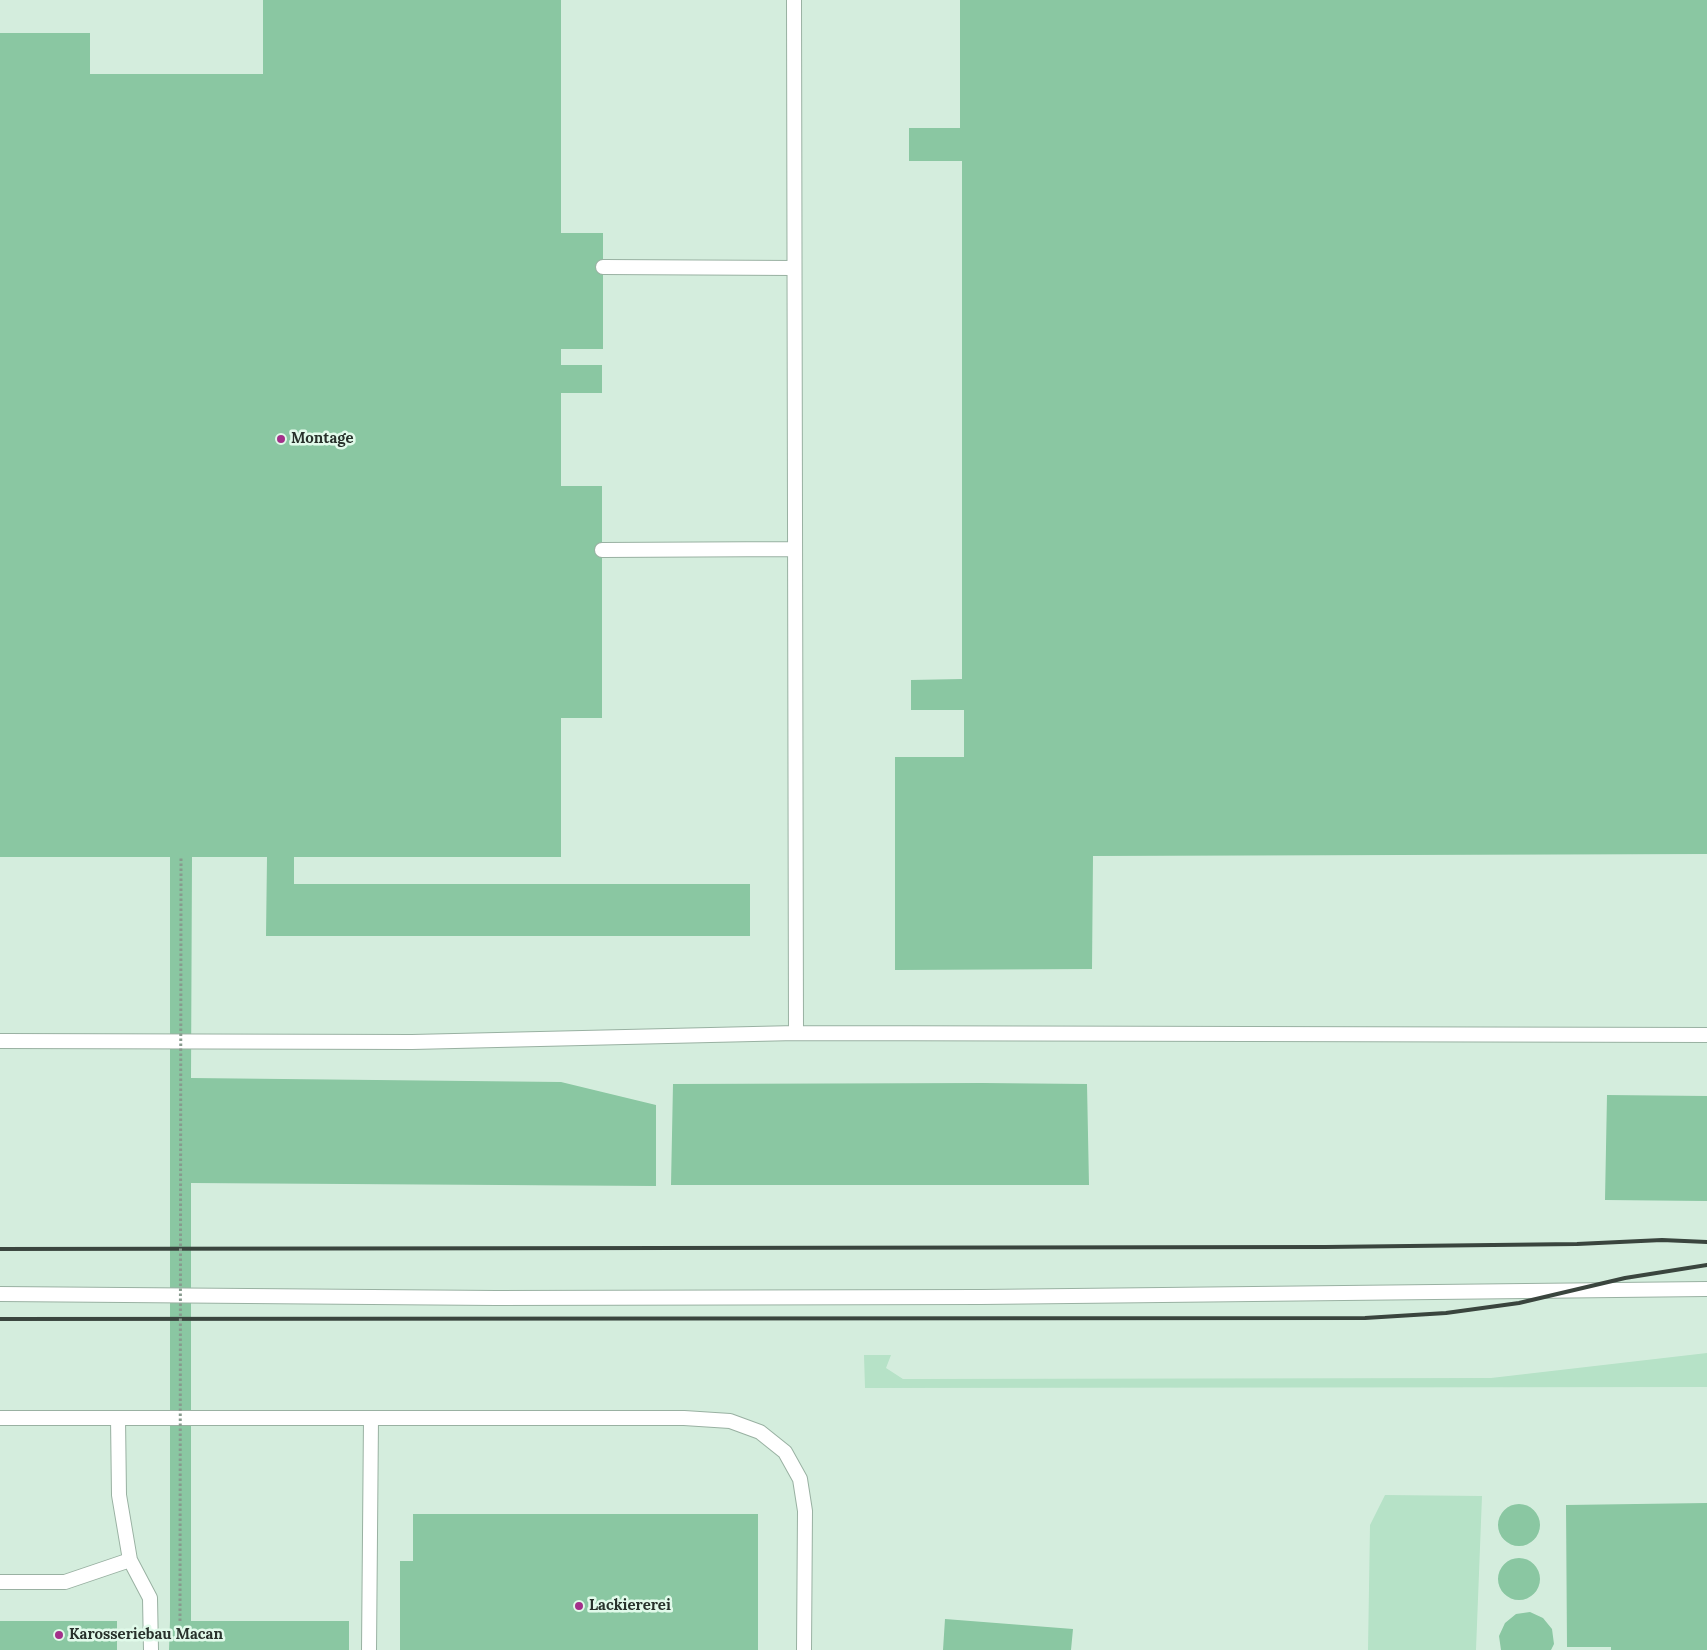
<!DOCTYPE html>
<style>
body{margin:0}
canvas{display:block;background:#d4eddd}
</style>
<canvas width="1707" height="1650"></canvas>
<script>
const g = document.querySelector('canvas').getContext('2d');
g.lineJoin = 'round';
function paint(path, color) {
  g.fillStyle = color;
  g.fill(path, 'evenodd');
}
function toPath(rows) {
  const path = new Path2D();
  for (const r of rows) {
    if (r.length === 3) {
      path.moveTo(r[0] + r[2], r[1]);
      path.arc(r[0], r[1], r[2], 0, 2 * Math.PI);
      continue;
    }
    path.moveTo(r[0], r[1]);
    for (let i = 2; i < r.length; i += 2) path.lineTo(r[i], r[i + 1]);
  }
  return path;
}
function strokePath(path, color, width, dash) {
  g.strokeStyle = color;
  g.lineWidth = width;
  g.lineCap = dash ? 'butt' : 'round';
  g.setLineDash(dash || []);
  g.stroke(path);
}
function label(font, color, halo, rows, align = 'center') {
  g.font = font + ' Lora,serif';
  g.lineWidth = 5;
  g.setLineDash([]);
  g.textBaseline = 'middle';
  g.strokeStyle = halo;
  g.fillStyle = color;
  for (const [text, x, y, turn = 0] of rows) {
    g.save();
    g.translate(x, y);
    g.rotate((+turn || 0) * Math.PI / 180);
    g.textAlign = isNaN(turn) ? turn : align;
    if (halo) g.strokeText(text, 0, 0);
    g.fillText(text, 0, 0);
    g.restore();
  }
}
paint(toPath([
 [1707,1353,1707,1387,865,1388,864,1355,891,1355,886,1368,903,1379,1491,1378],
 [1385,1495,1482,1496,1476,1650,1368,1650,1370,1525]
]), '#b6e2c7');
paint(toPath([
 [263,0,561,0,561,233,603,233,603,349,561,349,561,365,602,365,602,393,561,393,561,486,602,486,602,718,561,718,561,857,294,857,294,884,750,884,750,936,266,936,267,857,192,857,191,1078,561,1082,656,1105,656,1186,191,1183,191,1621,349,1621,349,1650,169,1650,170,1621,170,857,0,857,0,33,90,33,90,74,263,74],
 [960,0,1707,0,1707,854,1093,856,1092,969,895,970,895,757,964,757,964,710,911,710,911,680,962,679,962,161,909,161,909,128,960,128],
 [982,1083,1087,1084,1089,1185,671,1185,673,1084],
 [1607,1095,1707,1096,1707,1201,1605,1200],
 [1707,1503,1707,1650,1611,1650,1611,1647,1567,1647,1566,1505],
 [1519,1525,21],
 [413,1514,758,1514,758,1650,400,1650,400,1561,413,1561],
 [1519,1579,21],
 [1530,1612,1543,1618,1552,1629,1554,1644,1551,1650,1501,1650,1499,1636,1505,1623,1516,1614],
 [945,1619,1073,1629,1071,1650,943,1650],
 [0,1621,117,1621,117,1650,0,1650]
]), '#8ac7a2');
const service = toPath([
 [794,0,796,1033],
 [603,267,794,268],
 [602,550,795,549],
 [0,1041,412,1042,796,1033,1707,1035],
 [0,1294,496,1298,981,1297,1707,1289],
 [0,1418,371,1418,369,1650],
 [118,1418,119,1495,130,1560,150,1598,151,1650],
 [371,1418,684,1418,730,1421,760,1432,785,1452,800,1479,805,1511,804,1650],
 [0,1582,65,1582,130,1560]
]);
strokePath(service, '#99b1a2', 16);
strokePath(service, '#fff', 14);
strokePath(toPath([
 [0,1249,1325,1247,1577,1244,1662,1240,1707,1242],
 [0,1319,1365,1318,1446,1313,1519,1303,1625,1278,1707,1265]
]), '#3a453e', 4);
strokePath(toPath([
 [180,1621,181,857]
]), '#889a8e', 3, [2.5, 2.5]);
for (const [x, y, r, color] of [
 [281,439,5,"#a3308a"],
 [579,1606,5,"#a3308a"],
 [59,1635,5,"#a3308a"]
]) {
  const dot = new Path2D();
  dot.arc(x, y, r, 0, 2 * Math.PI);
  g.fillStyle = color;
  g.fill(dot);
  strokePath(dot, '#e1faea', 2);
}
label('bold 15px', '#28312b', '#e1faea', [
 ["Montage",291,439],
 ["Lackiererei",589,1606],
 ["Karosseriebau Macan",69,1635]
], 'left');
</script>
